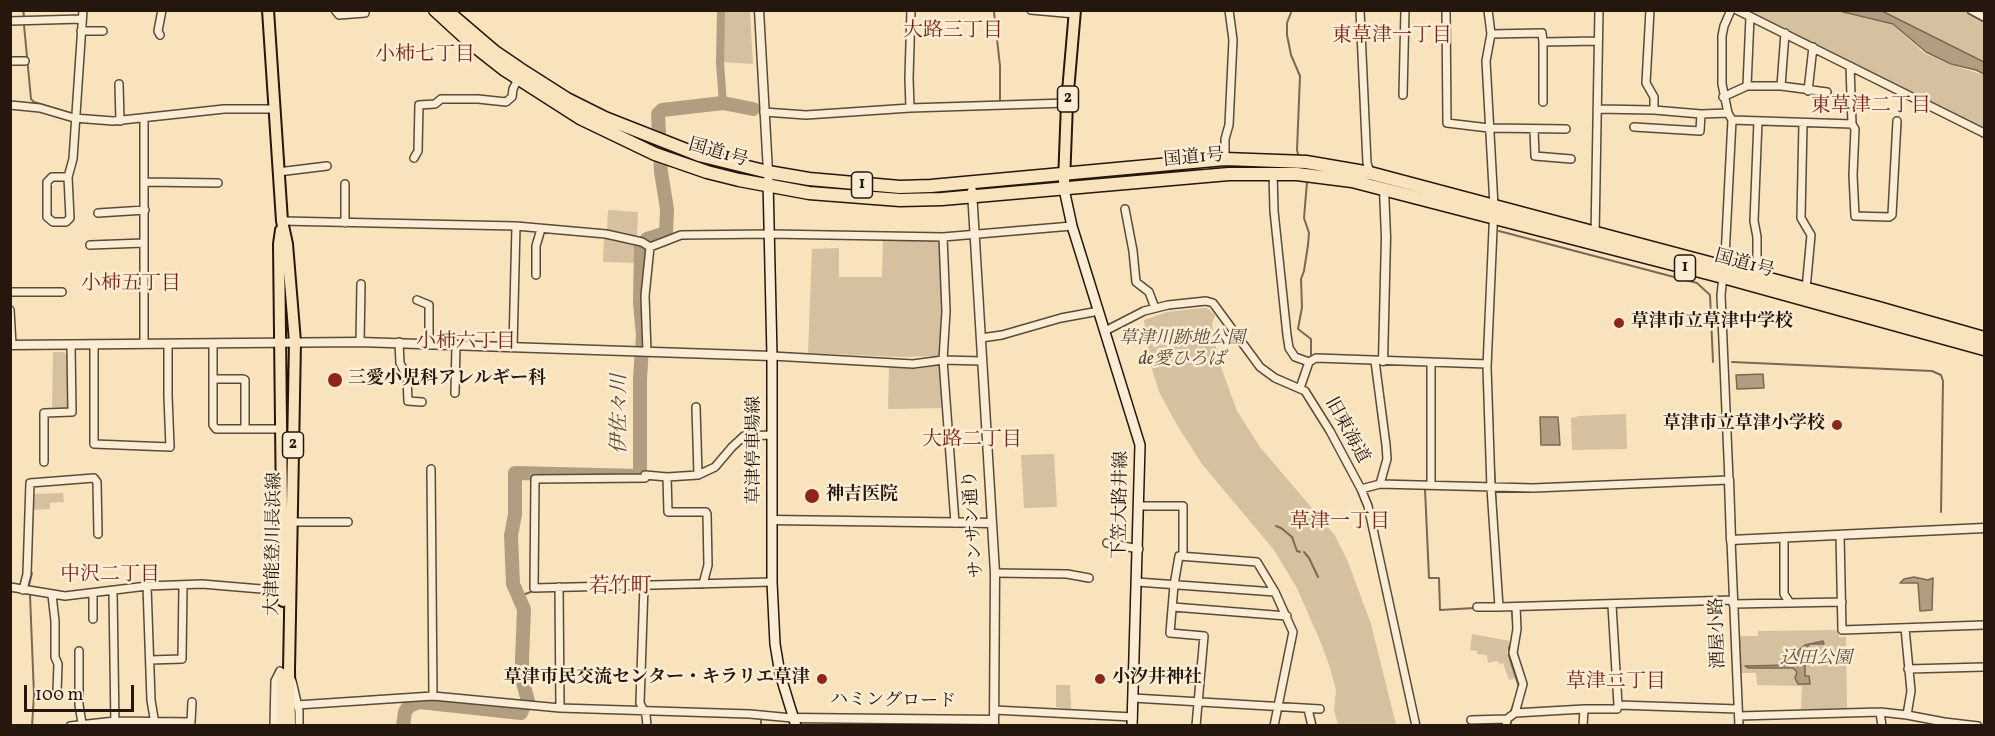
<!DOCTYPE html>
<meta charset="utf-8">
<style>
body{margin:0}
#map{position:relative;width:1995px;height:736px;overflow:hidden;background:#f9e3bd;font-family:Vollkorn,serif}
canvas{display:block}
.frame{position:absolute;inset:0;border:12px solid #25170d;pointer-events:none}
.scale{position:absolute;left:24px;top:685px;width:110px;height:27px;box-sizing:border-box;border:3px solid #25170d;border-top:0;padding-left:8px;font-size:18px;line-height:21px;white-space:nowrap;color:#25170d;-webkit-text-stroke:4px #fbedd4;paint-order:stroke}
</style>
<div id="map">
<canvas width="1995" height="736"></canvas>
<div class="frame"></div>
<div class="scale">100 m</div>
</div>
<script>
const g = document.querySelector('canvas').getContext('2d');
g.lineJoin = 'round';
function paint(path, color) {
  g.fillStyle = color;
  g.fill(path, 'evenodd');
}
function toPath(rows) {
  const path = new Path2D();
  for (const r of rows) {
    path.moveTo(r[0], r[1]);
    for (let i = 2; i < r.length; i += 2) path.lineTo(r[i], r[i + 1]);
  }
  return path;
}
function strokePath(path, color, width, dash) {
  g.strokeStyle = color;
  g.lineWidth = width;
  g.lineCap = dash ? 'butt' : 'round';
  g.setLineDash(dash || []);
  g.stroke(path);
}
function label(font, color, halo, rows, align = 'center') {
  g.font = font + ' Vollkorn,"Noto Serif JP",serif';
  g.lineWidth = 5;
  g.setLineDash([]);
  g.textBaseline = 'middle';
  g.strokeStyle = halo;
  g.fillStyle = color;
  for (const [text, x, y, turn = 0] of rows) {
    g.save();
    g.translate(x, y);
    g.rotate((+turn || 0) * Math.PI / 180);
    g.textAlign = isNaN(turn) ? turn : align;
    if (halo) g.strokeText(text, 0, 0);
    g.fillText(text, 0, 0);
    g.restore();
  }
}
paint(toPath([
 [722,11,750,11,753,64,721,62],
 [1745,11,1835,11,1893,25,1924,53,1951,65,1984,75,1984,129],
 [1884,11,1963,11,1984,21,1984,61],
 [608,210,638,212,637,236,607,230],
 [604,236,640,245,639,263,603,262],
 [883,239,941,240,942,277,940,356,901,357,808,353,812,249,839,248,839,277,882,277],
 [1202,308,1207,308,1215,315,1212,324,1218,359,1237,411,1260,447,1334,534,1348,562,1371,624,1396,725,1338,725,1334,710,1336,690,1330,668,1321,643,1297,588,1274,550,1202,464,1177,425,1159,392,1149,359,1144,320,1167,312],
 [53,352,64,352,69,357,70,404,65,408,52,407],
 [938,365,942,367,944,408,888,409,889,366,917,369],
 [1626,414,1627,449,1572,450,1571,418,1577,417,1577,416],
 [1054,454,1057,507,1024,508,1021,455],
 [63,493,64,502,50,503,50,509,32,510,33,494],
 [1839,630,1839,637,1846,637,1847,708,1801,709,1802,686,1757,685,1756,673,1739,673,1739,636,1758,636,1758,631],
 [1472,634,1510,641,1507,652,1516,678,1509,680,1503,663,1499,664,1498,661,1488,663,1487,655,1477,654,1477,651,1470,650],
 [1056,685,1070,685,1071,709,1056,707]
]), '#d5c09f');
const water = toPath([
 [1839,11,1882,11,1984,62,1984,74,1976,70,1951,64,1926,52,1893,24,1839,11],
 [1763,374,1764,388,1737,389,1736,375,1763,374],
 [1540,417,1558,417,1560,445,1541,445,1540,417],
 [1914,577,1928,580,1933,578,1932,610,1920,611,1918,583,1900,583,1904,579,1914,577],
 [1823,641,1824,644,1810,644,1801,654,1802,664,1805,665,1805,676,1809,676,1810,684,1798,684,1795,678,1797,672,1793,668,1748,668,1745,666,1796,665,1798,663,1798,651,1805,645,1823,641]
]);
paint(water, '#b19e81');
strokePath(water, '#796853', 1.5);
strokePath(toPath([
 [23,10,24,16],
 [1292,10,1287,23,1287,35,1291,55,1300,76,1297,150,1299,158],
 [994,12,1000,66,1000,104],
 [24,25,31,99,34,102,70,113],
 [98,117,116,117],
 [1307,182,1304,218,1309,233,1308,245,1304,271,1301,279,1302,307,1298,329,1311,339,1311,357],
 [1499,231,1697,283,1710,295,1713,362],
 [1732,362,1932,371,1941,375,1943,381,1941,512],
 [1384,365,1428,365],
 [1471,367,1483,367,1484,371],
 [1491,390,1493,436],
 [1493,454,1495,484],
 [1425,489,1429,578,1439,578,1440,610,1474,608],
 [1495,490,1498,547],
 [1276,526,1281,528,1292,537,1297,551,1300,552],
 [1304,552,1309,558,1318,577],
 [29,585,32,573],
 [30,595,34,695,32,726],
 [518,597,533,591],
 [1512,611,1514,632],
 [1512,641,1509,648,1509,656,1519,687],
 [761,726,761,718],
 [1511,726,1510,713,1516,698]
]), '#796853', 2);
strokePath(toPath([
 [721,10,720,63,723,103]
]), '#b19e81', 8);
strokePath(toPath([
 [528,701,523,683,522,660,524,609,513,584,511,535,515,515,515,473,640,476,640,378,643,335,640,303,641,247,647,239,666,233,667,209,661,172,658,114,662,110,723,103,753,109],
 [403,726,405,712,409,706,419,702,521,713,523,708]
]), '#b19e81', 14);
const minor = toPath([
 [335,10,339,15,365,13],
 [1031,10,1075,14],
 [1360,10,1367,163,1371,175],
 [1446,10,1447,123,1489,128,1566,129],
 [1488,10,1491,34,1486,61,1494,206,1487,367,1491,488,1499,607,1733,600],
 [1650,10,1646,83,1654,97,1654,110],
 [1737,10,1984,133],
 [1971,10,1984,17],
 [10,21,82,19],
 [81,31,103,31],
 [1491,34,1542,33,1543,42,1598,41],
 [160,35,158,31,162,10],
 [1543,42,1543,102],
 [10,61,25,61],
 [1850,66,1852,124,1855,129,1853,175,1855,216,1889,217,1892,215,1897,121],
 [119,84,120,121],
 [1747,86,1750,17],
 [1781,86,1785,33],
 [1808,91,1813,47],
 [1403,95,1405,10],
 [1723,97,1747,86,1781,86,1827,92],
 [10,105,40,108,74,118,113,121,224,109,273,109],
 [910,108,909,78,911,10],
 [1597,109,1654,110,1701,114,1728,113],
 [764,112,806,115,910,108,1067,103],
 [1732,120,1852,124],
 [1803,123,1801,218,1811,235,1806,289],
 [1634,127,1700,131,1701,114],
 [1534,129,1535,156,1571,159],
 [414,158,418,151,419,105,435,104,441,99,478,99,506,102,512,97,513,89,518,79],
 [1225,159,1225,139,1229,125,1233,40,1229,10],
 [278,172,327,166],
 [1273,173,1274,211,1287,335,1289,348,1295,357,1309,362,1316,358,1487,364],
 [68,177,52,177,47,182,47,217,53,222,66,222,70,218,68,177,73,159,83,10],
 [145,182,218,183],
 [345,184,345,223],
 [1125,209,1133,251,1136,282,1149,292,1155,308],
 [98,213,145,210],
 [282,221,516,226,606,234,642,242,650,247],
 [1595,236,1599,10],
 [943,237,946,311,943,360,955,523],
 [90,245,144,243],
 [650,247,681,235,770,234,943,237,1072,226],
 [536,275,536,246,541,229],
 [1757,276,1757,237,1754,221,1758,121],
 [10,292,62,292],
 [417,300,429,305,429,343],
 [10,310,12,345],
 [1105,331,1144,311,1168,305,1206,301,1213,303,1260,367,1275,378,1305,391,1330,431,1361,489,1368,506,1416,726],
 [981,338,1002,335,1061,318,1099,311],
 [360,342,361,284],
 [399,342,400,363,407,377,408,401,422,402],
 [144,344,144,118],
 [213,344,213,425,216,429,282,429],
 [94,345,94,444,170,447,168,396,168,344],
 [513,347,516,226],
 [647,352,645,296,650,247],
 [772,356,913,364,943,360,982,361],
 [1375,361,1386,445,1387,459,1380,484,1533,488,1729,480,1721,295,1725,257,1732,120,1728,113,1722,84,1722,36,1724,26,1731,10],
 [213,379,243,379,245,380,245,429],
 [1300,388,1309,362],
 [455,393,456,344],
 [696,407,698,475],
 [748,435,748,418],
 [772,435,744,436,732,447,715,467,698,475,667,477,645,475,645,478,535,479,534,588,772,582],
 [44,462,44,413,72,412,71,345],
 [431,469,433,696],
 [667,477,668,512,706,512,707,514,708,565,703,584],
 [1431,484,1431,363],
 [1361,489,1380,484],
 [1140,506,1183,506,1183,556],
 [292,522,348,522],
 [1840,535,1842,630,1984,625],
 [1784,537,1784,594,1790,603],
 [1731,540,1739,726],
 [1107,543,1139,549],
 [995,573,1067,574,1089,578],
 [1137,582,1275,592],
 [147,586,151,700,155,724],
 [644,586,640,703,646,715,647,726],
 [10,587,65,596,147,586,202,584,285,591],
 [559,587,560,708],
 [23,590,27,574,30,483,94,478,97,482,98,534],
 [113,591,115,726],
 [93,594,93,619],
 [52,595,55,621,55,657,58,664,57,692],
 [1733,604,1842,602],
 [1612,605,1618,705,1738,709],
 [1173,607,1287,616],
 [1477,607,1499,607],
 [1905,628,1911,691,1907,715],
 [79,651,79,705,82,723],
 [150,660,182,659,183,585],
 [1908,669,1984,667],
 [292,681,299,711,299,726],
 [1133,698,1320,709],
 [297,705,433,696,560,708,750,714,792,718],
 [1308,709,1312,726],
 [994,710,1133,717],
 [1880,712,1882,726],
 [1515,713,1584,709,1617,709],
 [1739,716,1880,712,1907,715,1944,722,1978,726],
 [1471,720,1507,719],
 [70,726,115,721,191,722,192,702],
 [274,726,275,681,280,671],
 [1196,726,1204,636,1170,633,1174,585,1179,556,1257,562,1275,592,1293,632,1274,726],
 [1506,726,1507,719,1515,713,1523,684,1513,653,1517,629,1516,607],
 [1583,726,1584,709]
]);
const tertiary = toPath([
 [759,10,768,172],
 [972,191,995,573,994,726],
 [10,345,360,342,772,356],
 [1383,361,1386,237,1384,189],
 [1729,480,1731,540,1984,528],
 [773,520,992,523],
 [792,718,994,720]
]);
const secondary = toPath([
 [768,180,772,356,772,582,775,644,780,674,796,726],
 [1064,189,1072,226,1140,445,1132,726]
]);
const primary = toPath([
 [268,10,282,221,287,244,295,342,289,670,290,726],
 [1064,182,1067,103,1075,10],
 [281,230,279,244,283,601],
 [282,674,282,726]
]);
const trunk = toPath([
 [435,10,472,44,505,70,580,118,655,154,707,172,739,180,809,193,900,200,942,199,1229,174,1297,174,1352,181,1723,277,1984,349],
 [447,11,495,52,520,69,567,99,605,118,699,155,768,172,809,179,900,187,931,186,1225,159,1306,162,1370,173,1875,307,1984,338]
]);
strokePath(minor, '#5a4a39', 10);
strokePath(tertiary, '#5a4a39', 11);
strokePath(secondary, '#25170d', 12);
strokePath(primary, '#25170d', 14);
strokePath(trunk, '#25170d', 15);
strokePath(minor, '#fbedd4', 7);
strokePath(tertiary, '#fbedd4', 8);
strokePath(secondary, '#fbedd4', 9);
strokePath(primary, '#f9e3bd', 10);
strokePath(trunk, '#f9e3bd', 12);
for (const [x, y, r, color] of [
 [1619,323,6,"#8f2418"],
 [335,380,8,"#8f2418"],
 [1837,425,6,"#8f2418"],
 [812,496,8,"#8f2418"],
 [822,679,6,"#8f2418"],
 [1100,679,6,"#8f2418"]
]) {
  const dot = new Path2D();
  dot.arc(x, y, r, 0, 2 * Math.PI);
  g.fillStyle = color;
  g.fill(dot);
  strokePath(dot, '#fbedd4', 2);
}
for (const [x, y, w] of [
 [1068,99,21],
 [862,185,21],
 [1685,268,21],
 [293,445,21]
]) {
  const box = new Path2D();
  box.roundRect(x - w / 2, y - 13, w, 26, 4.5);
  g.fillStyle = '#fbedd4';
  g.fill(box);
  strokePath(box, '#25170d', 1.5);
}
label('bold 16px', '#25170d', null, [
 ["2",1068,99],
 ["1",862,185],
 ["1",1685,268],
 ["2",293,445]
]);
label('18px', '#25170d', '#fbedd4', [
 ["国道1号",718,154,16],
 ["国道1号",1194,159,-5],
 ["国道1号",1744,265,15],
 ["旧東海道",1346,431,61],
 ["草津停車場線",756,450,-90],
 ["下笠大路井線",1122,505,-89],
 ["サンサン通り",975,524,-94],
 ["大津能登川長浜線",275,544,-89],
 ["酒屋小路",1719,633,-92],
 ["ハミングロード",893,702,1]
]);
label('bold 18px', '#25170d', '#fbedd4', [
 ["草津市立草津中学校",1631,323],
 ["三愛小児科アレルギー科",348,380],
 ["草津市立草津小学校",1825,425,"right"],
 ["神吉医院",826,496],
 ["草津市民交流センター・キラリエ草津",810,679,"right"],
 ["小汐井神社",1112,679]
], 'left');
label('italic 18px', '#5a4a39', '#fbedd4', [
 ["草津川跡地公園",1182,340],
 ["de愛ひろば",1182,361],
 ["込田公園",1816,660]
]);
label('20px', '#7a1f14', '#fbedd4', [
 ["大路三丁目",953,32],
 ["東草津一丁目",1392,37],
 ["小柿七丁目",425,56],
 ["東草津二丁目",1871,107],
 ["小柿五丁目",131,285],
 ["小柿六丁目",466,343],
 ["大路二丁目",972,441],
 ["草津一丁目",1340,523],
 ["中沢二丁目",110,576],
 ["草津二丁目",1616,683]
]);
label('italic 20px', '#5d4d3b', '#fbedd4', [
 ["伊佐々川",621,414,-90]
]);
label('21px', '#7a1f14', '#fbedd4', [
 ["若竹町",620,588]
]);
</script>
